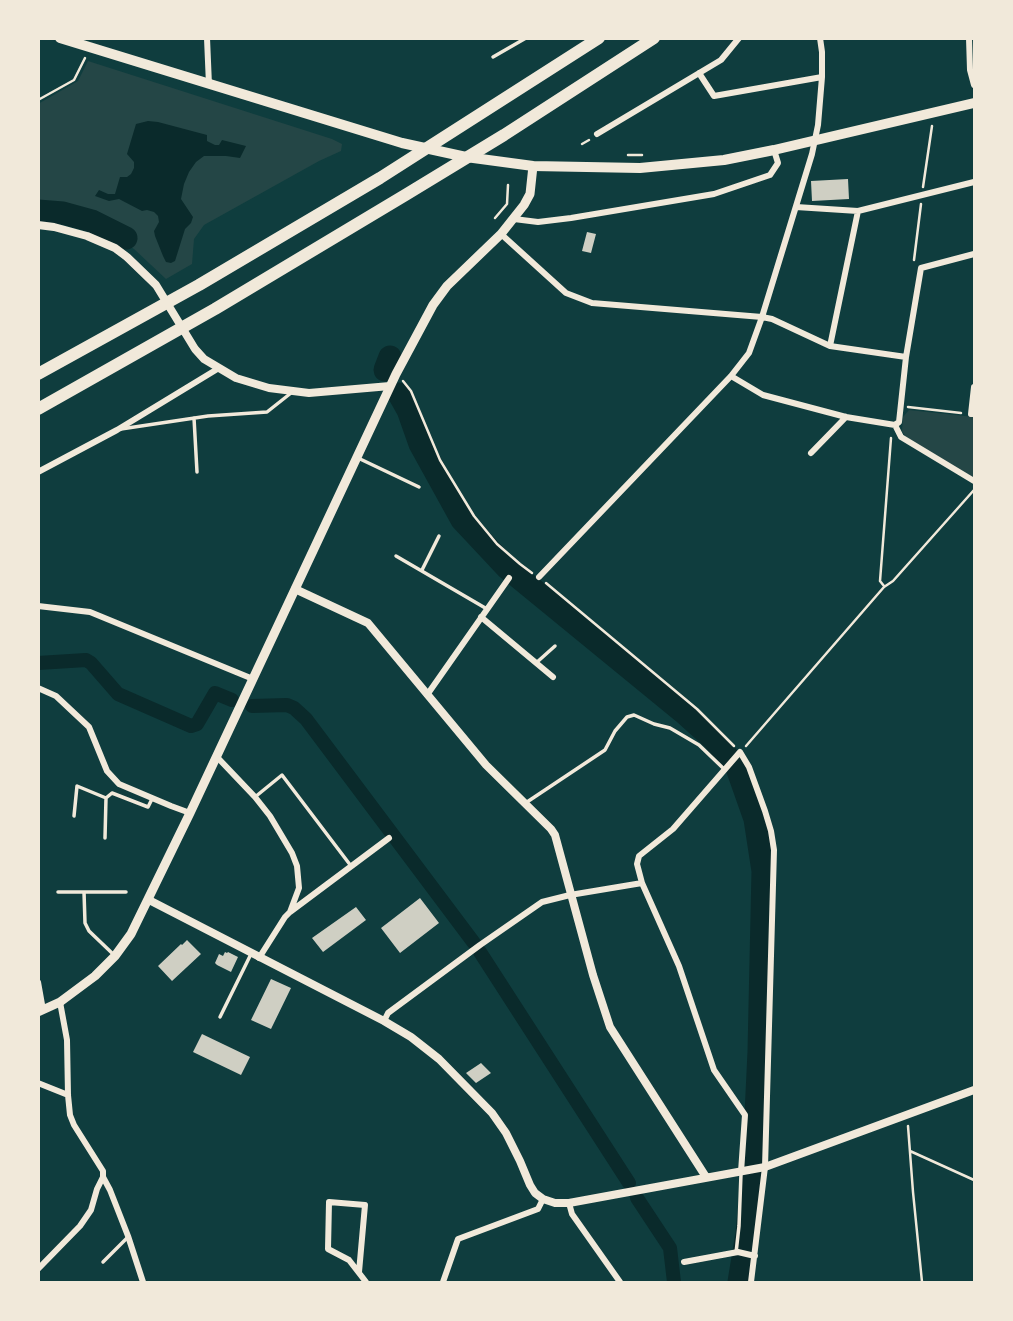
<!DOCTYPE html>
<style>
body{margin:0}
#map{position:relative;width:1013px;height:1321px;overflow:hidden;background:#0f3d3e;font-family:Commissioner,sans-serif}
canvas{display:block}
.frame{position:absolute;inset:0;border:40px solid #f1e9da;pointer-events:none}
</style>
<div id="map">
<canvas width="1013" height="1321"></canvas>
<div class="frame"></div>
</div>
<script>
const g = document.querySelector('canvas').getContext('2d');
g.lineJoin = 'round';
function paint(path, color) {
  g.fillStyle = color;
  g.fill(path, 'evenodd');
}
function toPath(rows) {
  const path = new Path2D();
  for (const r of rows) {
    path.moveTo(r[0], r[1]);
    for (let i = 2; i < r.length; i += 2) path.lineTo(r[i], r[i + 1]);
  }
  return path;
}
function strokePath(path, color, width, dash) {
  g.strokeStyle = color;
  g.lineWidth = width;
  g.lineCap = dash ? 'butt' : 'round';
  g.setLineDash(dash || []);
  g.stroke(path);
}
paint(toPath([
 [88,61,332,139,342,144,341,151,319,161,204,225,194,239,192,264,166,279,134,249,111,234,88,224,66,219,39,215,38,104,78,81],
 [909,410,974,417,974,479,906,437,902,431,903,417]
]), '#244646');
paint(toPath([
 [148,121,158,122,207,135,207,141,215,145,219,145,222,140,246,146,240,158,226,156,204,156,196,162,189,172,184,184,181,199,193,217,191,223,185,229,175,261,171,263,166,262,163,256,155,236,154,231,159,222,158,216,154,212,147,210,142,211,119,199,109,201,95,196,99,190,108,194,115,194,120,177,127,177,131,174,134,168,134,162,127,154,136,124]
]), '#0a2a2b');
strokePath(toPath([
 [38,663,86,660,91,663,118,694,191,726,197,724,215,693,232,700],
 [252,706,287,705,294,708,306,719,474,943],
 [480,952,629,1183],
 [637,1198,670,1248,674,1282]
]), '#0a2a2b', 14);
strokePath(toPath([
 [38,211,63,213,92,221,126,238],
 [385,370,390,357],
 [399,394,408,410,420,444,462,520,506,567,683,712,713,739,737,768,755,819,763,871,759,1052,754,1156,747,1233,739,1282]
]), '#0a2a2b', 23);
paint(toPath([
 [848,179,849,199,812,201,811,181],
 [587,232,596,234,591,253,582,251],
 [420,898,439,923,400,953,381,928],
 [356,907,366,920,323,952,312,938],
 [187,940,201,954,172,981,158,966,181,944,182,945],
 [225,952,227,953,228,952,238,957,231,972,217,965,215,963,219,954,223,956],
 [271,979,291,988,271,1029,251,1020],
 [202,1034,250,1057,241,1075,193,1052],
 [481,1063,491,1073,476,1083,466,1073]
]), '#cfcfc3');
strokePath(toPath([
 [38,100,74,80,85,58],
 [582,144,589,140],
 [628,155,642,155],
 [923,187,932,126],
 [495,218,507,204,508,185],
 [914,260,921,204],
 [403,381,411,391,440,460,474,516,497,544,520,564,532,573],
 [908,407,961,413],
 [546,583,697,709,734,746],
 [884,586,880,581,891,438],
 [746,746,884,587,893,581,974,490],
 [908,1126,913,1192,922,1282],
 [910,1151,974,1180]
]), '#f1e9da', 2.5);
strokePath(toPath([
 [493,57,526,38],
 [194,418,197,472],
 [121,429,208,416,267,412,291,393],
 [358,458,419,487],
 [396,556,487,609],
 [422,570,439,536],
 [536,663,555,646],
 [255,797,282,775,351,866],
 [527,802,605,750,615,731,627,717,634,715,654,724,670,728,699,745,724,769],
 [74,816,77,786,106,798],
 [105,838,106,798,112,793,148,807,152,799],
 [58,892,84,892],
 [113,954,89,931,85,923,84,892,126,892],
 [220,1017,251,954],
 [736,1253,739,1226,741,1174],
 [103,1262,127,1238]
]), '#f1e9da', 3.5);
strokePath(toPath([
 [207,38,209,85],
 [969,38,970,70,974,85],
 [699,73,714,96,822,77],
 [597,134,721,60,739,38],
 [796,207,858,211,974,182],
 [514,219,538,222,571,218,714,194,770,175,778,163,774,150],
 [501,234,566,293,592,303,762,317,772,319,830,346,906,357],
 [830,346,858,211],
 [731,376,763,395,846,417,895,425],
 [974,387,971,414,974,414],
 [895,425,899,422,906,357,921,268,974,254],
 [895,425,901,437,974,481],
 [811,453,846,417],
 [38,472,117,430,219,368],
 [539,577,731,376,749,353,762,317,812,154,818,125,822,77,822,52,820,38],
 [38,606,90,612,253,679],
 [481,617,553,677],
 [38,688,56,696,89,727,107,771,119,784,171,806,190,813],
 [427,695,509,578],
 [217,757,255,797,270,816,292,853,297,866,299,888,290,912],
 [259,958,285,917,290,912,389,838],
 [38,982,43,1010],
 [60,1002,67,1040,68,1095,70,1115,74,1125,103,1171,103,1177,110,1190,128,1236,143,1282],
 [384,1021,388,1013,480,945,542,902,570,895,642,883],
 [38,1083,68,1095],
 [741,1172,745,1115,714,1070,679,966,642,883,637,864,639,856,673,829,740,752,749,767,765,811,771,831,774,850,765,1167,751,1282],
 [569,1203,572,1214,620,1282],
 [684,1262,738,1252,755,1256],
 [38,1269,80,1226,91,1210,97,1189,103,1177],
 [359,1272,365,1205,329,1202,328,1249,349,1260,366,1282],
 [443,1282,458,1239,538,1209,543,1199]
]), '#f1e9da', 6);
strokePath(toPath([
 [38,225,54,227,87,236,115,248,127,257,156,285,195,349,204,359,236,378,269,388,309,393,390,386],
 [295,589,368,623,486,765,551,829,555,835,593,975,610,1027,706,1177],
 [149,900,384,1021,411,1037,439,1059,492,1113,506,1133,520,1161,530,1185,535,1193,543,1199,555,1203,569,1203,765,1167,974,1090]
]), '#f1e9da', 8);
strokePath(toPath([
 [38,1012,60,1002,95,976,115,956,131,934,190,813,396,374,433,305,447,286,501,234,524,205,530,194,533,166]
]), '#f1e9da', 9);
strokePath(toPath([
 [60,38,402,143,466,157,533,166,640,168,724,160,774,150,974,103]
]), '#f1e9da', 10);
strokePath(toPath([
 [38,374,199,285,380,178,599,38],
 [38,409,215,309,407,194,504,135,654,38]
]), '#f1e9da', 12);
</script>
